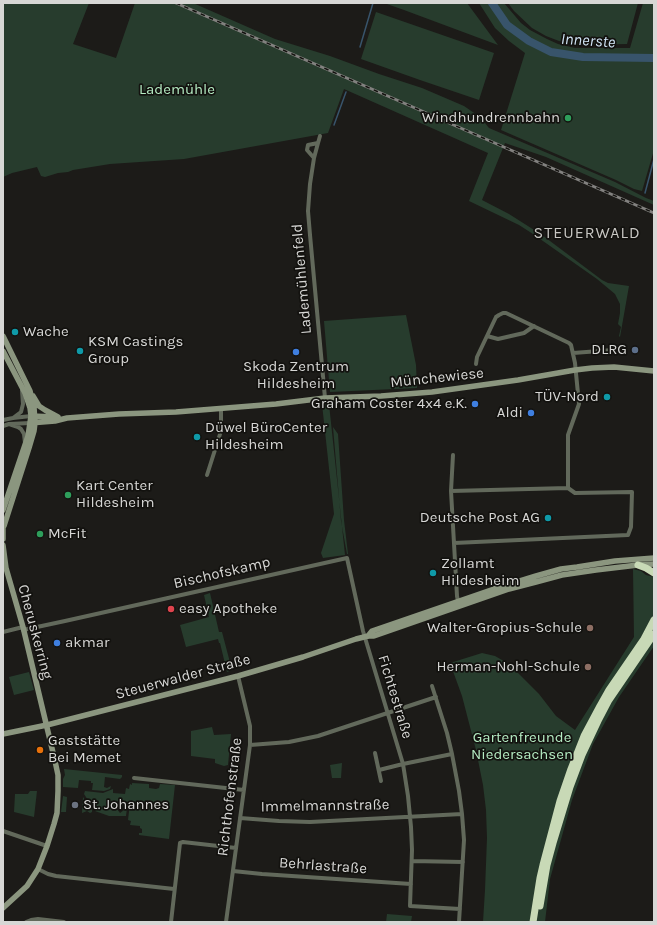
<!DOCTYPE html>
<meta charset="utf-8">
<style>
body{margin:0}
#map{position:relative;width:657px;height:925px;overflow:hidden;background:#1c1b18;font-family:Karla,sans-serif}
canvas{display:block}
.frame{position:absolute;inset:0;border:4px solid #d7d7d5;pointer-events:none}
</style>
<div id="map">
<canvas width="657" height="925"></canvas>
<div class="frame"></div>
</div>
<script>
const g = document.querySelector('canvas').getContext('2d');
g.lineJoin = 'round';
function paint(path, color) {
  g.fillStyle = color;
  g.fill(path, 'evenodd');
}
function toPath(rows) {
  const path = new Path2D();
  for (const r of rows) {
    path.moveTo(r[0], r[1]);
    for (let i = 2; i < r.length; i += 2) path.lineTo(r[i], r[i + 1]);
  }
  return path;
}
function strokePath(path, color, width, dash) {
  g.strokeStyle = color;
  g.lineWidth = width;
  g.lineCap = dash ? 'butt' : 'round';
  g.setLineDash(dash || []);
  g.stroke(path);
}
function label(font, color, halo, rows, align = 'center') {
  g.font = font + ' Karla,sans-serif';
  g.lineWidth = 3.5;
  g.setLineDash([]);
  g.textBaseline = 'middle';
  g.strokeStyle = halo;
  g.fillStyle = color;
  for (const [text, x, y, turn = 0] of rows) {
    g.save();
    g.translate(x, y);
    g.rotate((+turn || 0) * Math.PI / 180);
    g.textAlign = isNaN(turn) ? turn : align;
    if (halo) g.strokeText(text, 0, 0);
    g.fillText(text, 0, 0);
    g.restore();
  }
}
paint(toPath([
 [3,3,89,3,73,44,116,58,135,3,193,3,275,39,330,56,379,74,422,88,464,106,480,117,489,128,615,182,646,198,654,201,654,205,546,157,505,143,482,200,509,214,542,235,602,280,608,283,629,286,620,337,619,336,621,327,618,324,620,313,620,304,615,294,597,279,533,234,519,225,469,201,488,153,344,89,328,133,184,159,110,164,73,170,68,172,58,173,45,177,41,176,37,167,12,173,3,177],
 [384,3,467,3,498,45,404,10],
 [479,3,504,3,521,23,530,30,547,39,558,44,575,48,630,48,643,3,654,3,654,150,642,191,634,189,616,180,501,130,525,53,509,41,495,28],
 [508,3,638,3,627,44,577,45,559,41,546,36,532,28,514,11],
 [376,12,494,53,479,100,420,80,361,59],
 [406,315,416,365,417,388,330,392,324,321],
 [322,404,329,404,345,555,323,558,321,553,334,514],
 [333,427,338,434,344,520,348,554,347,554,341,521],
 [633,569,641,571,646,575,654,577,654,646,619,697,593,744,572,800,550,879,545,922,483,922,485,890,487,838,486,810,483,785,476,750,462,696,450,663,482,653,495,656,502,660,512,667,539,694,556,716,575,730,634,637],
 [210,593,219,632,222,632,232,670,227,672,220,643,219,643,218,639,186,647,180,625,209,617,204,595],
 [29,672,34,690,14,695,9,677],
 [212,727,214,735,231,734,228,765,224,766,215,763,215,759,191,756,191,731],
 [342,763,341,778,332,778,330,765],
 [64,769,122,775,122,777,120,779,105,777,104,787,107,788,111,786,110,789,104,791,92,790,93,783,91,783,91,781,79,780,78,788,63,787,63,779,65,775],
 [132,783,149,784,149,788,156,789,159,788,160,784,175,785,169,839,139,835,139,833,142,833,142,829,140,828,140,826,130,825,131,821,128,820,130,803,124,802,123,808,122,806,117,809,120,813,124,810,123,808,127,808,126,816,109,816,95,811,84,794,85,791,103,793,113,789,113,793,125,794,126,788,129,789,130,784,132,785],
 [30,791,37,791,34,817,14,812,15,794,28,794],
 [63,796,67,797,66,812,61,812],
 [83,797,92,810,92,812,90,813,87,811,82,813],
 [387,914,412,916,411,922,386,922]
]), '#273c2d');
strokePath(toPath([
 [360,47,373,3],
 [334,125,346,92],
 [645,193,654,159]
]), '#38546b', 1.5);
strokePath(toPath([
 [492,3,507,25,529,41,551,52,583,57,654,58]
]), '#38546b', 8);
strokePath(toPath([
 [318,143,320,136],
 [314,158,307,150,308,145,318,143,314,158,310,184,308,211,310,235,325,398],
 [487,336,498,339,524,333,534,326],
 [573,353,613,350],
 [13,418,21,412,23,404,22,390],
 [3,420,13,418,31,416],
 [9,424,18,427,21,429,24,434,25,443],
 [3,426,9,424,30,423],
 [453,455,451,491,457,596,458,601],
 [207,475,221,431,221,408],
 [451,491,568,488,568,435,579,404,575,363,571,345,569,343,506,313,503,313,499,315,496,317,477,357,476,364],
 [454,543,628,535,631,527,632,492,575,493,568,488],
 [23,630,65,621,347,558,363,631,403,764,408,796,411,827,412,850,410,906,460,909],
 [3,632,23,627],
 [432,686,447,733,452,754,459,791,462,814,464,840,459,922],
 [250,745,289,742,318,736,436,697],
 [375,753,381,781],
 [379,770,403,764,452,754],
 [134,778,244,790],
 [240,818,279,821,310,822,462,814],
 [3,831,47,846],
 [412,861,463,862],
 [38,869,48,874,56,876,174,889],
 [233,871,262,874,411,884],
 [26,922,31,920,38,919,64,922],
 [171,922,180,843,183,842,236,848],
 [226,922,250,745,250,726,238,676]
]), '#62695b', 4);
strokePath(toPath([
 [3,336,30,391,34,407,35,423,34,431,29,448,4,526],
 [3,351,25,393,30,408,31,416,28,436,3,510],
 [33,396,39,406,45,410,58,417],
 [31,416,56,417],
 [30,423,55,421,67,418,119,414,176,412,276,404,325,398,381,396,432,392,518,380,575,370,592,368,614,367,654,371],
 [3,539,3,524],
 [3,545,6,568,23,627,55,761,58,775,58,791,57,813,54,824,47,846,38,869,27,886,3,908],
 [368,636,372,631,494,589,536,576,561,569,577,567,615,561,654,558],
 [3,734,47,725,238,676,303,657,356,639,368,636,374,636,509,589,536,582,562,575,596,570,638,565,654,564]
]), '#8b967f', 5.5);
strokePath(toPath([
 [638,565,646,568,654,573],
 [540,906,547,865,553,843,570,787,582,755,598,721,609,700,654,634],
 [533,922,540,878,543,865,560,801,571,769,584,736,600,706,609,690,644,639,654,620]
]), '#c8d9b6', 7);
const rail = toPath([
 [176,3,654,213]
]);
strokePath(rail, '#82817f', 3);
strokePath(rail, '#13120f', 1.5, [4.5]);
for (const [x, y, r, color] of [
 [568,118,4,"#2e9e5b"],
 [15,332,4,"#0f9aa8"],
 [635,350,4,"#5c6f8a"],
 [80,351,4,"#0f9aa8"],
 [296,352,4,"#3f7fe0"],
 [607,397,4,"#0f9aa8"],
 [475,404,4,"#3f7fe0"],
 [531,413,4,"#3f7fe0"],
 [197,437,4,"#0f9aa8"],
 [68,495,4,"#2e9e5b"],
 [548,518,4,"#0f9aa8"],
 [40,534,4,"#2e9e5b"],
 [433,573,4,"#0f9aa8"],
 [171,609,4,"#e0444e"],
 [590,628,4,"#8d6e63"],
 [57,643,4,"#3f7fe0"],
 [588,667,4,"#8d6e63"],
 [40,750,4,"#e8710a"],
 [75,805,4,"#6b7280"]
]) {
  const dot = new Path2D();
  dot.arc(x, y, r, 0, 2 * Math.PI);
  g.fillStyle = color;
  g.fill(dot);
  strokePath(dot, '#13120f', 1.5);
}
label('15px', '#b4ebc2', '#13120f', [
 ["Lademühle",177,90],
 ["Gartenfreunde",522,738],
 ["Niedersachsen",522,755]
]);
label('15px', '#d7d7d5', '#13120f', [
 ["Windhundrennbahn",560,118,"right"],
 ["Wache",23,332],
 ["KSM Castings",88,342],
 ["Group",88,359],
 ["DLRG",627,350,"right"],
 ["Skoda Zentrum",296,367,"center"],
 ["Hildesheim",296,384,"center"],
 ["TÜV-Nord",599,397,"right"],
 ["Graham Coster 4x4 e.K.",467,404,"right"],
 ["Aldi",523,413,"right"],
 ["Düwel BüroCenter",205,428],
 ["Hildesheim",205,445],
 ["Kart Center",76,486],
 ["Hildesheim",76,503],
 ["Deutsche Post AG",540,518,"right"],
 ["McFit",48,534],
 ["Zollamt",441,564],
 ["Hildesheim",441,581],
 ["easy Apotheke",179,609],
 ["Walter-Gropius-Schule",582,628,"right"],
 ["akmar",65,643],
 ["Herman-Nohl-Schule",580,667,"right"],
 ["Gaststätte",48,741],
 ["Bei Memet",48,758],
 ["St. Johannes",83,805]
], 'left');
label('15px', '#d7d7d5', '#13120f', [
 ["Lademühlenfeld",302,279,-95],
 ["Münchewiese",437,378,-6],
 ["Bischofskamp",222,573,-13],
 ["Cheruskerring",35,632,75],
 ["Steuerwalder Straße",183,677,-15],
 ["Fichtestraße",395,697,73],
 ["Richthofenstraße",230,797,-83],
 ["Immelmannstraße",325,806,-1],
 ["Behrlastraße",323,866,4]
]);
label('italic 16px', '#d0e4f5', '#13120f', [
 ["Innerste",588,41,4]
]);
g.letterSpacing = '1px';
label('16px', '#c8c7c3', '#13120f', [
 ["STEUERWALD",587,233]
]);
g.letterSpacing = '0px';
</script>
